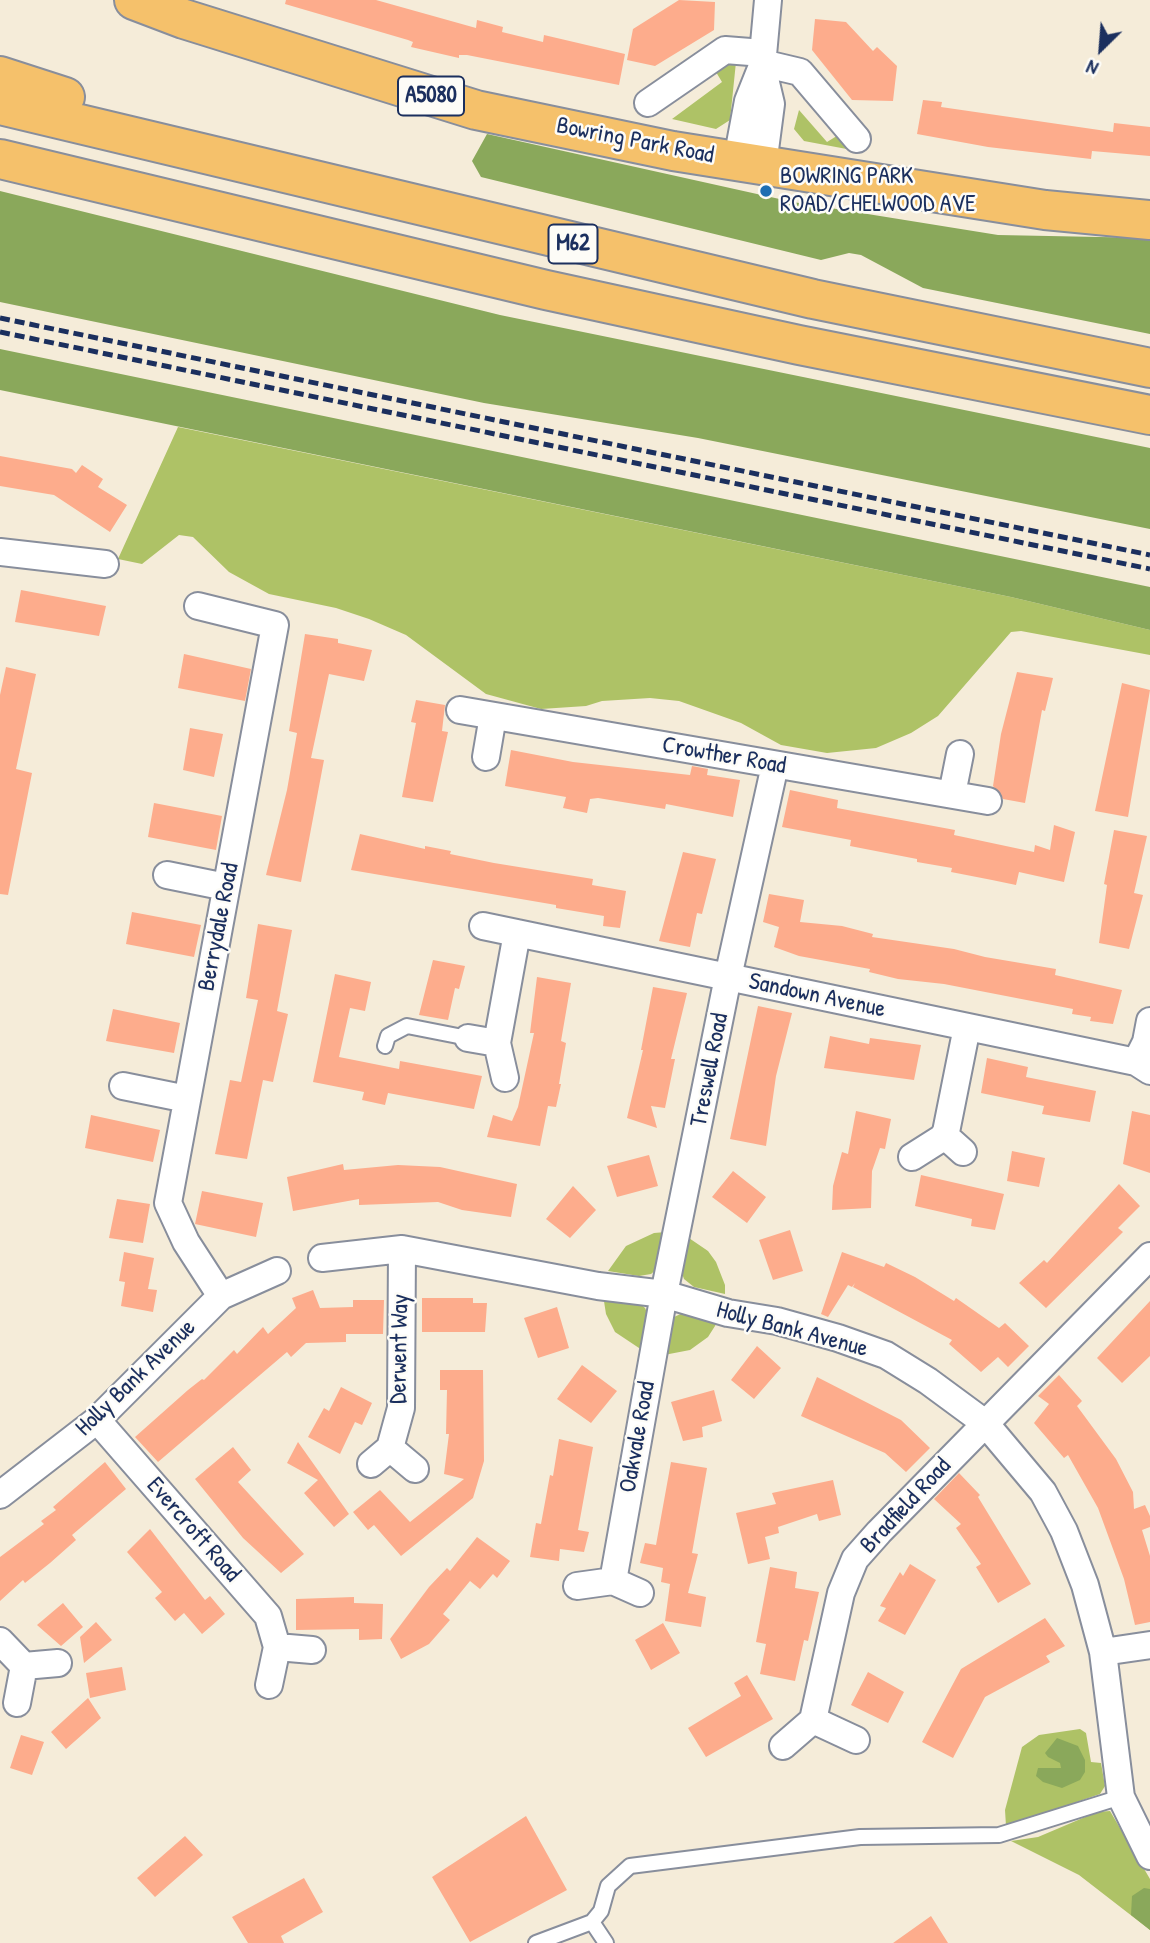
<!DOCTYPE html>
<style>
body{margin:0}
#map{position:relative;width:1150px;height:1943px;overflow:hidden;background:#f5ecd9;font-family:"Patrick Hand",sans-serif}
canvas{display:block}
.north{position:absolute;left:1066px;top:14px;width:70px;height:70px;-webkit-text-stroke:5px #fdfcf7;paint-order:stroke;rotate:205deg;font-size:19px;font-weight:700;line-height:28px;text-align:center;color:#1b2f5e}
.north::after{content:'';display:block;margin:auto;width:24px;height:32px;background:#1b2f5e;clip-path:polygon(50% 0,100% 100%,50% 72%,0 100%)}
</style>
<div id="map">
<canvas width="1150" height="1943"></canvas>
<div class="north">N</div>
</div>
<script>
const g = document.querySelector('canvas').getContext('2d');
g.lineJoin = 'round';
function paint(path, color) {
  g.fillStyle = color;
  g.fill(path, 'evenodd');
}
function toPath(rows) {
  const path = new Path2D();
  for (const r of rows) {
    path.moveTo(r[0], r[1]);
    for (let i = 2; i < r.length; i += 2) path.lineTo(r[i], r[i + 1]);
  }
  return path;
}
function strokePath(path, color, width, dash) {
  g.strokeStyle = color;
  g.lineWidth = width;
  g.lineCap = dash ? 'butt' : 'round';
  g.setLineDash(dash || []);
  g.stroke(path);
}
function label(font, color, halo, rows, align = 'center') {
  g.font = font + ' "Patrick Hand",sans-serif';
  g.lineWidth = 5;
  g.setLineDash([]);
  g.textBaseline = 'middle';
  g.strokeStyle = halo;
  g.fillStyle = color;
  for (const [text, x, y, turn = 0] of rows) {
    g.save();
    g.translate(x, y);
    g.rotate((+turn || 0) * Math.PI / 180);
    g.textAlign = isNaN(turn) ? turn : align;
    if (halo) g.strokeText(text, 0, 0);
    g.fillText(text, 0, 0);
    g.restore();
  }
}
paint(toPath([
 [736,62,730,120,716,129,672,119,722,82,716,72,719,64],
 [799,110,827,142,840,134,852,150,804,141,794,129],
 [178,427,1011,597,1150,630,1150,655,1021,631,1011,632,938,716,911,733,876,748,827,753,781,745,741,723,679,701,650,698,602,701,586,706,541,709,486,694,406,635,369,619,336,608,269,594,229,572,193,537,179,535,142,564,118,559],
 [666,1232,657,1269,651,1274,639,1276,608,1271,626,1246,654,1233],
 [686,1236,708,1251,716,1262,725,1285,725,1294,694,1287,684,1279,680,1268],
 [603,1295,640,1303,645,1308,648,1314,642,1350,615,1332,606,1314],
 [689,1310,719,1317,715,1326,708,1337,690,1350,664,1355,672,1318],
 [1080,1729,1086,1733,1091,1762,1101,1763,1105,1786,1100,1794,1006,1826,1005,1810,1022,1747,1039,1735],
 [1110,1811,1150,1879,1150,1930,1079,1875,1011,1841,1038,1837,1097,1812]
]), '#aec266');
paint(toPath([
 [487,134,793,202,998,235,1150,238,1150,334,923,288,861,255,849,253,821,260,481,177,472,161],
 [0,191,500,315,1150,448,1150,529,698,438,484,403,0,302],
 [0,349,1150,587,1150,630,1011,597,0,390],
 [1057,1738,1078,1746,1085,1760,1085,1772,1080,1780,1062,1788,1043,1782,1036,1776,1038,1768,1061,1768,1060,1763,1048,1757,1045,1753],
 [1144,1888,1150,1889,1150,1930,1131,1915,1132,1896]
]), '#8aa85b');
paint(toPath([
 [286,0,376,0,476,28,477,20,503,27,502,32,543,42,544,35,625,54,619,85,467,55,459,55,459,58,411,47,413,42,408,40,285,4],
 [679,0,715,2,714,30,655,66,627,60,633,29],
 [815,19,846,22,873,51,877,47,897,66,893,101,852,100,812,50],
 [923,100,942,102,941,107,1113,132,1114,123,1150,127,1150,156,1092,151,1091,159,988,147,917,134],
 [0,456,72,469,76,473,82,465,103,479,98,487,127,505,110,532,54,495,0,486],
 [21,590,106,606,99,636,15,622],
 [305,634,338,639,338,643,372,650,364,681,329,674,311,758,324,760,301,882,266,875,287,790,297,733,289,731],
 [184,654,251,669,245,701,178,688],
 [6,667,36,674,16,769,32,773,8,895,0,894,0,695],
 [1017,672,1053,678,1045,711,1042,710,1025,803,1003,799,993,786,1001,734],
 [1122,683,1150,690,1128,817,1095,811],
 [416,700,445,705,442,731,448,732,433,802,402,797,416,723,411,722],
 [190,728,223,734,214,777,183,770],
 [511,750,573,762,690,775,692,766,708,769,707,775,740,780,733,817,666,804,665,809,598,798,590,799,587,813,563,808,566,797,505,786],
 [790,790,838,800,837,808,955,830,954,835,1034,852,1035,845,1050,850,1054,825,1075,832,1064,882,1019,872,1016,885,992,880,951,872,952,868,917,862,917,859,850,846,851,840,782,827],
 [154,803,222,816,216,850,148,837],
 [1114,830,1147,836,1134,893,1143,895,1129,949,1099,943,1107,885,1104,884],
 [360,834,425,849,425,846,451,851,450,854,494,863,593,879,592,885,626,891,620,928,603,926,604,916,556,908,556,905,351,870],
 [683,852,716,859,702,914,697,913,690,947,659,941],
 [769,894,804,900,800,922,842,926,873,934,872,937,954,949,985,957,1056,969,1055,975,1122,990,1113,1024,1090,1021,1091,1017,1072,1014,1073,1009,944,984,898,979,869,972,870,969,799,956,774,947,779,927,763,922],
 [132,912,201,925,194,957,126,944],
 [258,924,292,930,277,1011,288,1014,273,1082,263,1080,247,1159,215,1154,230,1080,241,1082,258,1000,246,998],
 [433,960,465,966,459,989,455,988,448,1020,419,1015],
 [335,974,371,982,365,1011,350,1008,339,1057,399,1069,400,1061,482,1076,474,1109,388,1093,385,1105,362,1100,364,1092,313,1082],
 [537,977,571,983,561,1041,566,1043,559,1084,561,1084,556,1107,548,1106,540,1146,487,1137,493,1115,512,1121,518,1107,534,1033,530,1033],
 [653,987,687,993,671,1059,675,1059,665,1108,651,1106,657,1128,627,1118,643,1050,641,1050],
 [758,1006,792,1013,776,1076,766,1146,730,1139],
 [113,1009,180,1023,174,1053,106,1041],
 [830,1036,869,1044,870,1038,921,1045,914,1080,824,1068],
 [987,1058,1028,1067,1026,1077,1096,1091,1090,1122,1042,1114,1044,1106,981,1093],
 [856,1111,891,1119,885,1149,880,1148,872,1171,871,1208,832,1210,833,1186,842,1152,848,1154],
 [1132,1111,1150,1115,1150,1173,1123,1164],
 [91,1115,160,1130,153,1162,85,1148],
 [1012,1151,1045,1158,1039,1187,1007,1181],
 [649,1155,658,1186,617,1197,607,1166],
 [343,1164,344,1170,398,1165,440,1167,517,1184,511,1217,462,1210,438,1202,359,1205,359,1199,293,1211,287,1177],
 [733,1171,766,1197,747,1223,712,1197],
 [921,1175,1004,1194,995,1230,971,1226,972,1219,915,1206],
 [1119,1184,1140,1206,1118,1228,1123,1232,1046,1308,1019,1283,1044,1260,1047,1263],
 [573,1186,596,1210,570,1238,546,1219],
 [202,1191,263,1203,256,1237,195,1224],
 [117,1199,150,1204,143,1243,109,1238],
 [790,1230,803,1271,773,1280,759,1240],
 [124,1252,154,1258,148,1289,157,1290,153,1312,121,1306,125,1282,119,1281],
 [842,1252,884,1267,886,1263,915,1277,954,1301,956,1298,999,1328,1005,1323,1029,1346,1008,1367,998,1357,981,1372,949,1344,952,1340,853,1287,855,1283,852,1287,848,1285,828,1317,821,1314],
 [313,1290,320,1308,353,1307,353,1300,384,1300,383,1334,346,1334,346,1342,306,1343,291,1357,287,1352,158,1462,135,1437,188,1390,202,1379,204,1380,234,1350,237,1354,263,1327,268,1334,296,1308,292,1298],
 [422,1298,473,1298,473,1303,487,1303,485,1332,422,1332],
 [1150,1301,1150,1356,1122,1383,1097,1358],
 [557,1307,569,1348,538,1358,524,1318],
 [757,1346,781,1368,754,1399,731,1380],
 [582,1365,617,1391,591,1423,557,1399],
 [440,1370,483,1370,484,1461,473,1498,401,1556,374,1525,368,1530,353,1512,380,1490,410,1522,464,1479,444,1474,449,1434,446,1434,447,1390,440,1390],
 [1059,1375,1082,1401,1077,1406,1116,1459,1133,1492,1134,1509,1145,1505,1150,1516,1150,1527,1142,1530,1150,1556,1150,1622,1135,1625,1124,1579,1098,1508,1068,1455,1064,1458,1034,1423,1049,1404,1038,1396],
 [817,1377,901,1420,930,1448,906,1472,885,1453,801,1416],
 [341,1387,372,1403,362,1425,355,1422,340,1454,308,1437,324,1408,329,1411],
 [714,1390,722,1421,702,1427,703,1437,683,1441,671,1402],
 [559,1439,593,1447,578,1530,589,1532,584,1552,560,1549,559,1561,530,1557,536,1523,541,1524,550,1475,553,1476],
 [298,1442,349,1514,334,1527,304,1493,318,1480,287,1463],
 [233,1447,251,1470,238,1482,304,1554,281,1573,243,1538,195,1479],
 [105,1462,126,1489,72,1535,76,1540,50,1563,25,1583,23,1580,0,1601,0,1557,44,1524,41,1521,56,1510,53,1507],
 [671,1462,707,1468,692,1553,698,1554,688,1593,706,1597,701,1627,665,1621,670,1584,661,1582,663,1568,640,1563,645,1543,656,1545],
 [959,1473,980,1495,978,1497,1031,1584,998,1603,976,1567,981,1564,956,1528,961,1524,934,1499],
 [833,1480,841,1515,819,1521,817,1514,778,1527,779,1533,765,1537,770,1559,748,1564,736,1513,776,1504,772,1493],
 [150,1529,205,1600,210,1596,225,1614,202,1634,184,1613,175,1621,155,1598,162,1592,127,1552],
 [477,1537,510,1561,497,1578,493,1574,480,1589,470,1581,443,1614,450,1620,429,1644,401,1659,390,1639,429,1587,447,1568,450,1571],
 [910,1564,936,1580,905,1635,878,1621,886,1608,880,1606,900,1572,903,1576],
 [770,1567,797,1572,795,1588,819,1592,808,1641,804,1640,795,1681,760,1674,766,1644,756,1642],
 [354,1597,354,1603,383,1604,382,1639,359,1640,359,1629,296,1630,296,1599],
 [63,1603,83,1627,61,1646,37,1625],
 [1045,1618,1065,1646,1046,1656,1050,1662,985,1697,953,1758,922,1742,961,1669],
 [96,1622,112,1640,84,1663,80,1637],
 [663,1623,680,1653,651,1670,635,1640],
 [122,1667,126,1690,90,1698,86,1673],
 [868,1672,904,1692,888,1723,851,1705],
 [747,1675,773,1719,706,1757,688,1728,741,1696,734,1683],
 [88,1698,101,1718,66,1749,51,1732],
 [21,1735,44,1742,32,1775,10,1768],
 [526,1816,567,1890,470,1942,432,1877],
 [185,1836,203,1855,155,1897,137,1878],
 [304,1878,323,1912,281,1936,284,1943,248,1943,232,1917],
 [931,1916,948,1943,893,1943]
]), '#fdac8c');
const service = toPath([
 [385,1046,388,1036,407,1026,468,1038],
 [592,1922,606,1943],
 [536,1943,592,1922,601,1911,608,1886,630,1866,860,1837,999,1835,1121,1797]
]);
const minor = toPath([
 [762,63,800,72,857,139],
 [762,66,771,104,763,165],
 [648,103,725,50,763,53],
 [737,160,748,101,762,66,768,0],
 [0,552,105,564],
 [198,606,275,625,168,1203,186,1242,221,1296],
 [460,710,988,801],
 [486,757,493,716],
 [952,794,960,754],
 [167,875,226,887],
 [483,926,1136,1062,1150,1071],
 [468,1038,497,1043],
 [1136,1062,1146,1042,1150,1021],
 [505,1078,497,1043,517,933],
 [123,1086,187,1099],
 [944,1135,963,1152],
 [912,1157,942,1138,946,1132,967,1027],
 [322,1258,402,1249,598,1286,664,1294,728,1313,777,1321,838,1338,886,1355,928,1381,985,1423,1043,1492,1064,1531,1085,1585,1103,1652,1121,1797,1150,1856],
 [97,1420,268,1616,277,1647,269,1685],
 [390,1448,415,1469],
 [371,1464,390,1448,401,1408,402,1249],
 [0,1495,97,1420,221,1296,277,1271],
 [613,1581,664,1294,728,977,775,765],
 [577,1586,613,1581,640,1593],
 [0,1641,24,1666,17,1703],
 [277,1647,312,1650],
 [1103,1652,1150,1645],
 [24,1666,58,1663],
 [813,1720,856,1740],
 [783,1746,813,1720,841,1593,855,1559,879,1532,1150,1256]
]);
const primary = toPath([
 [134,0,184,19,476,110,673,151,1045,210,1150,220]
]);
const motorway = toPath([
 [0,76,65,97],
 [0,105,813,299,1150,368],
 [0,159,546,290,799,345,1150,415]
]);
strokePath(service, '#888e9c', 18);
strokePath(minor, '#888e9c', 30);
strokePath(primary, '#888e9c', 42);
strokePath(motorway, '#888e9c', 42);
strokePath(service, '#fff', 14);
strokePath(minor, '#fff', 26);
strokePath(primary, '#f5c16b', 38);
strokePath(motorway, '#f5c16b', 38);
strokePath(toPath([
 [0,318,1150,555],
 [0,332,1150,569]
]), '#1b2f5e', 5, [10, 5]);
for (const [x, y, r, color] of [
 [766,191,7,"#1f6fb2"]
]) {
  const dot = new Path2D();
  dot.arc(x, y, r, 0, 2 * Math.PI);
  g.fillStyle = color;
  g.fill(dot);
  strokePath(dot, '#fdfcf7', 2.5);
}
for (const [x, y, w] of [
 [431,96,66],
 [573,244,49]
]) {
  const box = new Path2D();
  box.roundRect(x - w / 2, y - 19.5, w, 39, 5);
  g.fillStyle = '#fdfcf7';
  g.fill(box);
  strokePath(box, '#1b2f5e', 2);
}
label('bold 23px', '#1b2f5e', null, [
 ["A5080",431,96],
 ["M62",573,244]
]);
label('24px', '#1b2f5e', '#fdfcf7', [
 ["Bowring Park Road",635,141,11],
 ["Crowther Road",724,756,10],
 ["Berrydale Road",219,927,-79],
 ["Sandown Avenue",817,996,12],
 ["Treswell Road",710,1070,-79],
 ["Holly Bank Avenue",792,1330,15],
 ["Derwent Way",400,1349,-89],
 ["Holly Bank Avenue",136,1378,-44],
 ["Oakvale Road",638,1437,-80],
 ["Bradfield Road",906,1506,-47],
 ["Evercroft Road",193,1530,49]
]);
label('24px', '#1b2f5e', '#fdfcf7', [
 ["BOWRING PARK",780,177],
 ["ROAD/CHELWOOD AVE",780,205]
], 'left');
</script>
